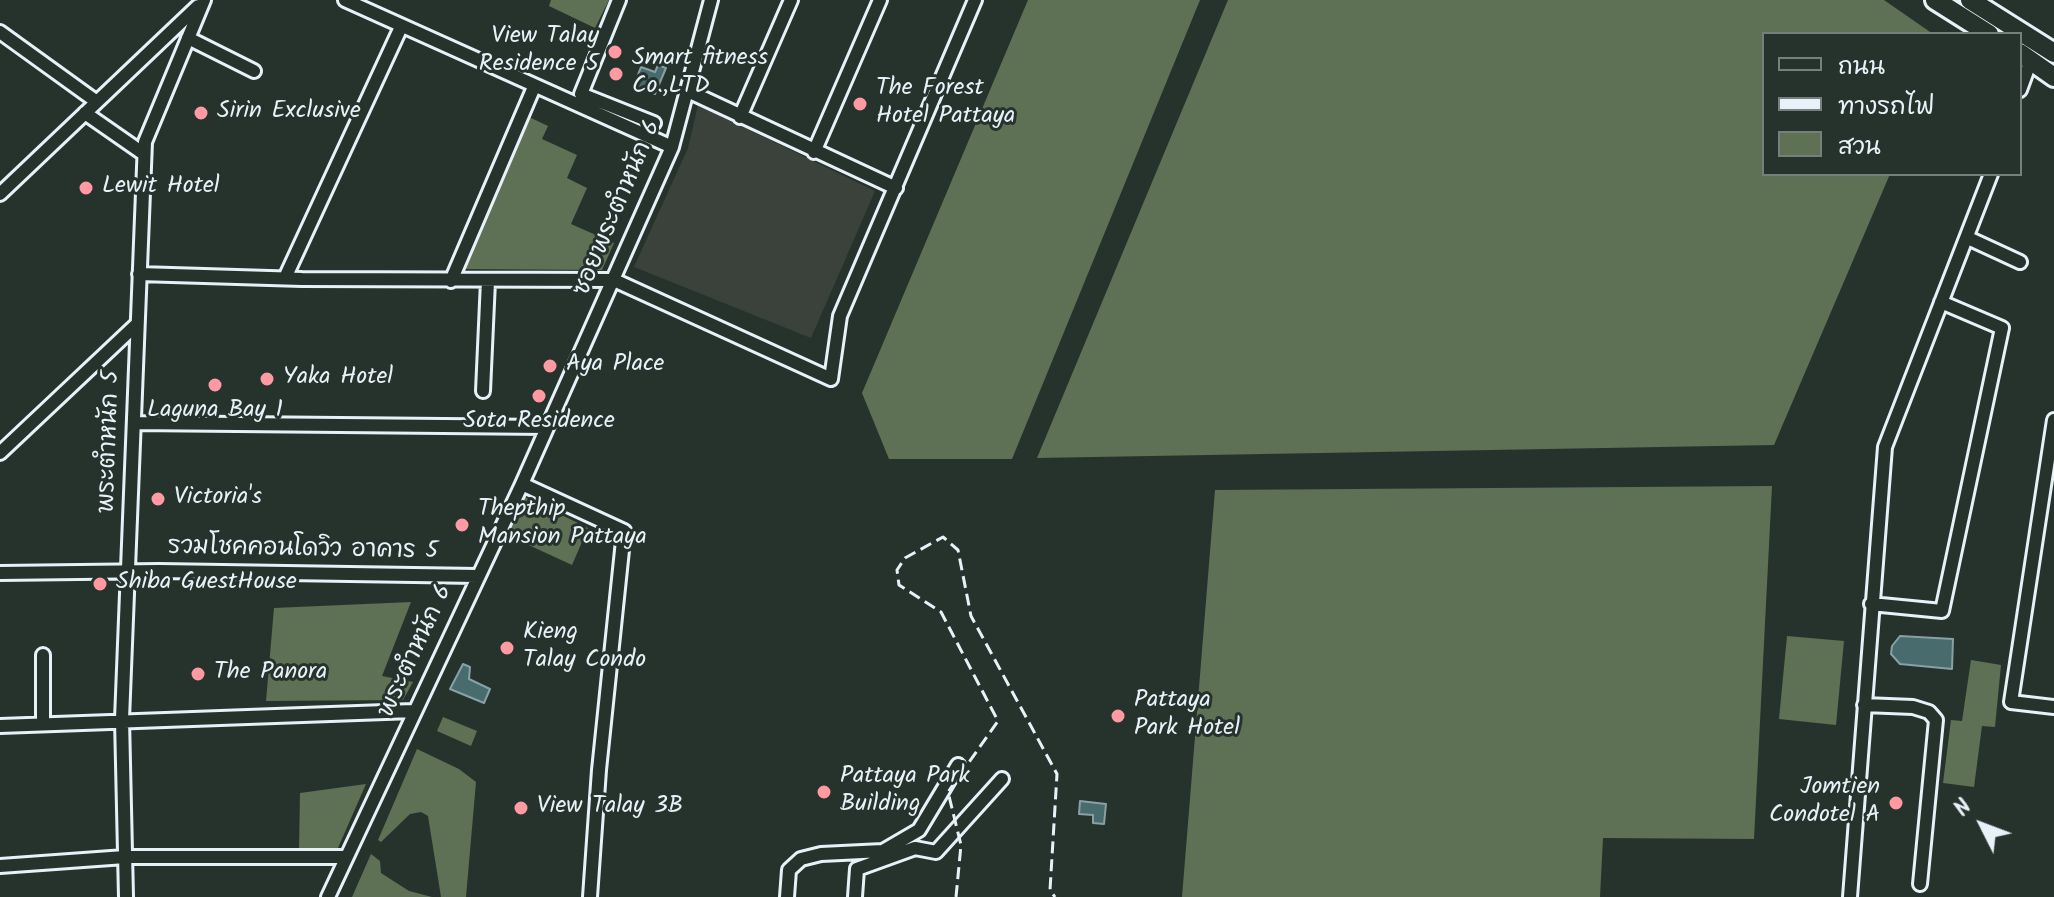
<!DOCTYPE html>
<html>
<head>
<meta charset="utf-8">
<style>
  body { margin:0 }
  #map { position:relative; width:2054px; height:897px; overflow:hidden; background:#26332d; font-family:Kalam,"Playpen Sans Thai",sans-serif }
  canvas { display:block }
  .legend { position:absolute; left:1762px; top:32px; width:260px; height:144px; box-sizing:border-box; background:#26332d; border:2px solid #747f7e; margin:0; padding:10px 14px; list-style:none; font-size:24px; color:#e8f1f8 }
  .legend li { display:flex; align-items:center; gap:16px; height:40px }
  .legend b { width:40px; border:2px solid #747f7e }
  .north { position:absolute; left:1942px; top:785px; width:80px; height:80px; -webkit-text-stroke:6px #26332d; paint-order:stroke; rotate:312deg; font-size:22px; font-weight:700; line-height:32px; text-align:center; color:#e8f1f8 }
  .north::after { content:''; display:block; margin:auto; width:28px; height:36px; background:#e8f1f8; clip-path:polygon(50% 0,100% 100%,50% 72%,0 100%) }
</style>
</head>
<body>
<div id="map">
<canvas width="2054" height="897"></canvas>
<ul class="legend">
<li><b style="height:10px;background:#26332d"></b>ถนน</li>
<li><b style="height:10px;background:#e8f1f8"></b>ทางรถไฟ</li>
<li><b style="height:22px;background:#5e7154"></b>สวน</li>
</ul>
<div class="north">N</div>
</div>
<script>
const c = document.querySelector('canvas').getContext('2d');
c.lineJoin = 'round';
function fill(path, color) {
  c.fillStyle = color;
  c.fill(path, 'evenodd');
}
function toPath(rows) {
  const path = new Path2D();
  for (const r of rows) {
    path.moveTo(r[0], r[1]);
    for (let i = 2; i < r.length; i += 2) path.lineTo(r[i], r[i + 1]);
  }
  return path;
}
function strokePath(path, color, width, dash) {
  c.strokeStyle = color;
  c.lineWidth = width;
  c.lineCap = dash ? 'butt' : 'round';
  c.setLineDash(dash || []);
  c.stroke(path);
}
function drawText(font, color, halo, rows, align = 'center') {
  c.font = font + ' Kalam,"Playpen Sans Thai",sans-serif';
  c.lineWidth = 6;
  c.setLineDash([]);
  c.textBaseline = 'middle';
  c.strokeStyle = halo;
  c.fillStyle = color;
  for (const [text, x, y, turn = 0] of rows) {
    c.save();
    c.translate(x, y);
    c.rotate((+turn || 0) * Math.PI / 180);
    c.textAlign = isNaN(turn) ? turn : align;
    if (halo) c.strokeText(text, 0, 0);
    c.fillText(text, 0, 0);
    c.restore();
  }
}
fill(toPath([
  [698,105,875,191,811,338,634,267,688,148]
]), '#3b413b');
fill(toPath([
  [551,0,609,0,595,28,549,6],
  [1028,0,1200,0,1012,459,889,459,862,393],
  [1228,0,1884,0,1933,34,1764,34,1764,174,1890,174,1774,445,1037,458],
  [529,117,548,126,542,139,577,155,567,178,587,188,571,224,614,243,602,270,461,269],
  [1772,486,1754,839,1603,838,1600,897,1182,897,1215,490],
  [525,497,588,528,572,565,507,535,509,524],
  [411,602,382,676,413,682,403,700,266,701,274,608],
  [1787,636,1844,641,1836,725,1779,719],
  [1971,660,2001,665,1995,727,1982,726,1974,787,1943,783,1951,720,1962,721],
  [443,717,477,731,471,746,437,731],
  [417,749,459,769,476,782,466,897,441,897,428,816,421,812,410,814,381,842,378,840],
  [366,784,338,848,299,850,300,793],
  [371,854,380,861,381,873,409,891,432,897,352,897]
]), '#5e7154');
const water = toPath([
  [658,65,666,68,655,94,634,85,641,67,655,72,658,65],
  [1900,636,1953,639,1952,669,1900,664,1891,654,1892,646,1900,636],
  [463,664,470,667,469,679,490,689,484,703,450,689,463,664],
  [1080,801,1106,804,1104,824,1093,823,1093,815,1079,814,1080,801]
]);
fill(water, '#486b6e');
strokePath(water, '#88a1a5', 2);
const street = toPath([
  [345,0,672,147],
  [619,0,581,94,654,123],
  [0,32,97,102],
  [188,38,254,71],
  [2020,90,2031,60],
  [690,92,896,188],
  [85,113,144,154],
  [740,117,791,0],
  [814,152,880,0],
  [0,194,198,6],
  [1968,238,2020,262],
  [139,274,302,279,614,280,831,379,840,316,975,0],
  [285,278,401,27],
  [451,281,534,87],
  [483,391,488,281],
  [2054,420,2011,702,2054,707],
  [134,423,546,427],
  [0,453,137,324],
  [522,484,624,531,599,770,590,897],
  [0,573,159,571,477,576],
  [1871,604,1942,611,2002,328,1941,302],
  [1864,705,1913,707,1929,712,1936,720,1920,884],
  [43,724,43,655],
  [0,726,413,711],
  [0,866,125,857,346,857],
  [126,897,122,719,145,142,204,0],
  [328,897,522,484,672,147,711,0],
  [787,897,789,870,801,859,821,854,883,851,919,830,958,765],
  [855,897,857,869,915,848,936,852,1002,779],
  [1850,897,1885,447,1991,174]
]);
const secondary = toPath([
  [1935,0,1989,34],
  [1970,0,2054,53],
  [2020,53,2054,77]
]);
strokePath(street, '#e8f1f8', 18);
strokePath(secondary, '#e8f1f8', 24);
strokePath(street, '#26332d', 12);
strokePath(secondary, '#26332d', 18);
strokePath(toPath([
  [956,897,961,845,948,792,998,721,941,612,899,585,897,570,905,558,943,537,958,550,971,616,1057,774,1050,890,1055,897]
]), '#e8f1f8', 3, [12, 6]);
for (const [x, y, r, color] of [
  [615,52,8,"#ff9aa2"],
  [616,74,8,"#ff9aa2"],
  [860,104,8,"#ff9aa2"],
  [201,113,8,"#ff9aa2"],
  [86,188,8,"#ff9aa2"],
  [550,366,8,"#ff9aa2"],
  [267,379,8,"#ff9aa2"],
  [215,385,8,"#ff9aa2"],
  [539,396,8,"#ff9aa2"],
  [158,499,8,"#ff9aa2"],
  [462,525,8,"#ff9aa2"],
  [100,584,8,"#ff9aa2"],
  [507,648,8,"#ff9aa2"],
  [198,674,8,"#ff9aa2"],
  [1118,716,8,"#ff9aa2"],
  [824,792,8,"#ff9aa2"],
  [1896,803,8,"#ff9aa2"],
  [521,808,8,"#ff9aa2"]
]) {
  const dot = new Path2D();
  dot.arc(x, y, r, 0, 2 * Math.PI);
  c.fillStyle = color;
  c.fill(dot);
  strokePath(dot, '#26332d', 3);
}
drawText('24px', '#e8f1f8', '#26332d', [
  ["View Talay",599,38,"right"],
  ["Residence 5",599,66,"right"],
  ["Smart fitness",632,60],
  ["Co.,LTD",632,88],
  ["The Forest",876,90],
  ["Hotel Pattaya",876,118],
  ["Sirin Exclusive",217,113],
  ["Lewit Hotel",102,188],
  ["Aya Place",566,366],
  ["Yaka Hotel",283,379],
  ["Laguna Bay 1",215,412,"center"],
  ["Sota Residence",539,423,"center"],
  ["Victoria's",174,499],
  ["Thepthip",478,511],
  ["Mansion Pattaya",478,539],
  ["Shiba GuestHouse",116,584],
  ["Kieng",523,634],
  ["Talay Condo",523,662],
  ["The Panora",214,674],
  ["Pattaya",1134,702],
  ["Park Hotel",1134,730],
  ["Pattaya Park",840,778],
  ["Building",840,806],
  ["Jomtien",1880,789,"right"],
  ["Condotel A",1880,817,"right"],
  ["View Talay 3B",537,808]
], 'left');
drawText('24px', '#e8f1f8', '#26332d', [
  ["ซอยพระตำหนัก 6",619,209,-67],
  ["พระตำหนัก 5",111,442,-88],
  ["รวมโชคคอนโดวิว อาคาร 5",303,551,1],
  ["พระตำหนัก 6",417,652,-65]
]);
</script>
</body>
</html>
